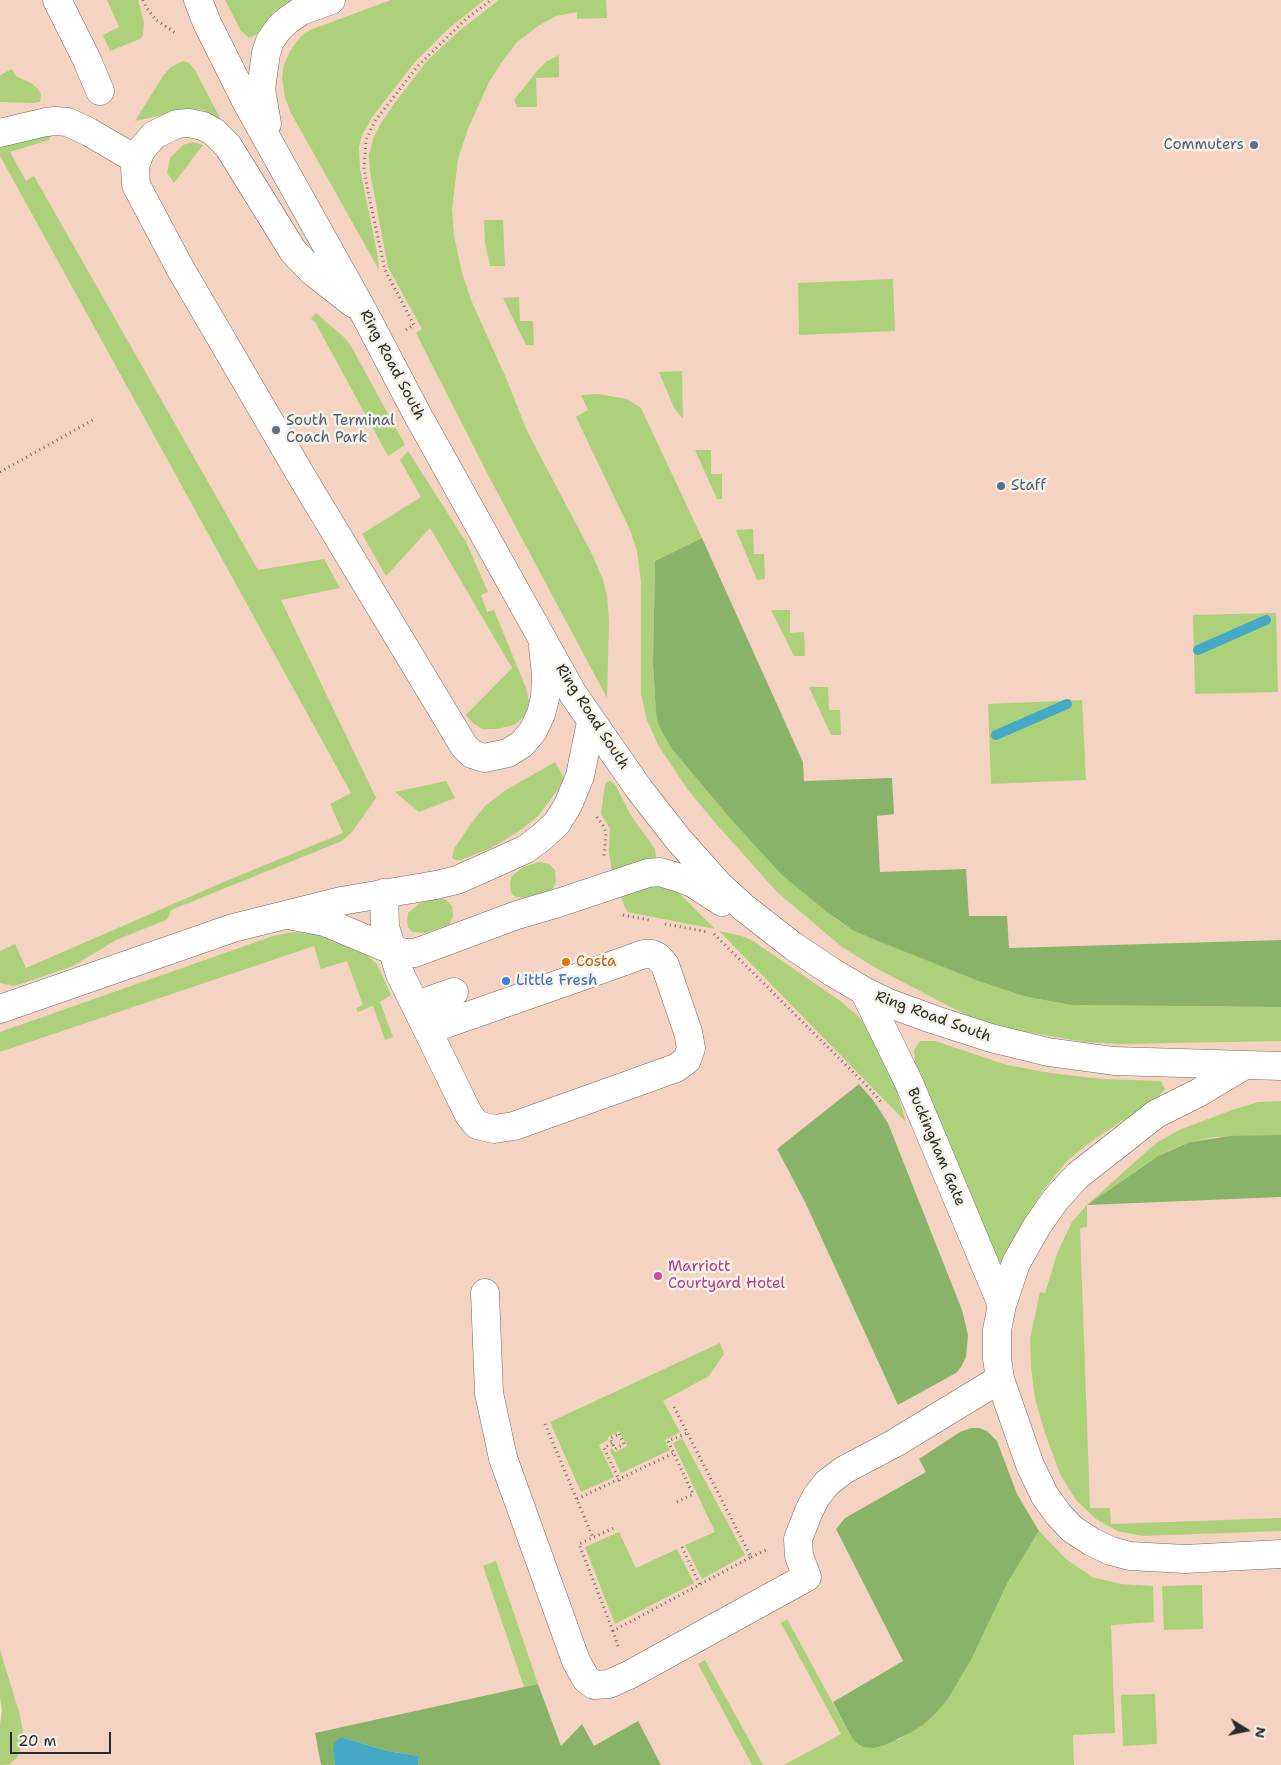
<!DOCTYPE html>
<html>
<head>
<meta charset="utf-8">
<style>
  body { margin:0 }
  #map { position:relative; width:1281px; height:1765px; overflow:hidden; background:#ede5c8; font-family:"Shantell Sans",sans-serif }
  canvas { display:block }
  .north { position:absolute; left:1221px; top:1705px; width:50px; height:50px; -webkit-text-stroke:4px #f7f3e8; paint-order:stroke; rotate:100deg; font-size:14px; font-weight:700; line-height:20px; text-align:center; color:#2b2b2b }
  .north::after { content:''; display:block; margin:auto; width:18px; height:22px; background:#2b2b2b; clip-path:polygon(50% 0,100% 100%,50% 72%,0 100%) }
  .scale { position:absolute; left:10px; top:1732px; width:101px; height:22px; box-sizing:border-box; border:2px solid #2b2b2b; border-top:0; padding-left:6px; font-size:15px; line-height:18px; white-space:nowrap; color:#2b2b2b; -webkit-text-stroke:4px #f7f3e8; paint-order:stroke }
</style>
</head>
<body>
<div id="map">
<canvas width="1281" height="1765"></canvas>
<div class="north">N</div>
<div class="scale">20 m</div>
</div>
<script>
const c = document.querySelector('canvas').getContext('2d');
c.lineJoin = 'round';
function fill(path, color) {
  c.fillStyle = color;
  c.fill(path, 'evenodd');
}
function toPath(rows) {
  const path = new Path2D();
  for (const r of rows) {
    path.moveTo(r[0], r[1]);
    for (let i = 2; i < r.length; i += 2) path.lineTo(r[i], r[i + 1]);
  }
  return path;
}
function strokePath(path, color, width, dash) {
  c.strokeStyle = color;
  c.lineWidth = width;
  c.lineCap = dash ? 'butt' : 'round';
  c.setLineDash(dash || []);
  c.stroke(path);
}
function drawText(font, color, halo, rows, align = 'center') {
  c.font = font + ' "Shantell Sans",sans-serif';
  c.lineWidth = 5;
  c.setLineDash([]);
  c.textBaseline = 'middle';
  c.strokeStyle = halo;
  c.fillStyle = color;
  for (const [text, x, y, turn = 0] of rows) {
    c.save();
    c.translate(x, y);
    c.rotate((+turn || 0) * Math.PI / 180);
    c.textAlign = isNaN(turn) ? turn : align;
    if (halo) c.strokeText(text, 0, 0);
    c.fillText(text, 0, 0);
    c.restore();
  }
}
fill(toPath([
  [0,0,1281,0,1281,940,1008,948,969,916,966,869,880,873,877,815,804,781,803,762,702,538,658,723,1071,1005,1281,1007,1281,1765,0,1765,0,1725,2,1710,0,1698],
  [859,1084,873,1100,888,1123,962,1310,956,1373,899,1405,867,1338,805,1202,777,1150],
  [1001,1452,1017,1494,1039,1531,972,1658,833,1702,903,1661,836,1529,845,1518,926,1472,920,1459]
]), '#f5d3c2');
fill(toPath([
  [107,0,138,0,144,22,143,35,140,39,110,51,103,35,119,27],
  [225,0,294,0,286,3,273,13,257,34,249,38,241,31],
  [391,0,484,0,447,30,414,63,373,116,362,135,359,147,360,169,377,252,379,270,291,113,285,98,282,78,284,65,290,51,301,36,310,30],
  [499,0,606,0,607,18,577,19,577,12,556,16,538,26,517,42,502,62,489,82,468,129,458,159,452,209,454,236,462,272,471,300,506,378,527,431,592,554,603,580,607,596,609,621,607,698,486,471,416,333,422,329,388,267,370,172,369,155,373,139,381,123,394,104,427,61,460,30],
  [559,55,559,77,536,78,537,107,517,107,514,100,537,71,547,61],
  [183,61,189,63,195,70,221,120,203,110,191,109,135,121,163,76,171,67],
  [12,69,16,76,31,83,38,89,41,94,40,102,33,103,0,102,0,75],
  [53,134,49,140,10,152,26,181,34,176,258,570,324,559,340,588,281,600,376,798,352,832,342,841,171,910,168,918,166,920,116,940,73,966,21,984,13,986,0,983,0,951,15,944,26,968,226,881,343,833,330,804,351,793,0,156,0,146],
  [192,142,203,145,174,183,167,173,170,158,183,145],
  [484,220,503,220,505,266,490,266,485,243],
  [893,279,895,331,799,335,798,283],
  [519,297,520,321,533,321,534,345,526,345,503,298],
  [316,313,345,338,351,346,405,445,388,456,315,322,311,319],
  [682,371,683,419,674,408,659,372],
  [598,394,627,399,641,408,702,538,655,561,653,664,656,713,662,732,672,749,728,816,783,875,837,920,852,930,981,982,1023,996,1071,1005,1281,1007,1281,1041,1121,1044,1084,1042,1010,1029,966,1015,874,967,842,947,777,892,718,826,688,790,658,745,647,720,641,694,641,582,637,551,630,530,576,417,588,410,581,395],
  [695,450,711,450,711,474,722,474,722,499,717,499],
  [408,451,466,542,488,592,481,595,487,612,494,610,526,688,529,701,528,707,523,717,514,725,497,729,482,729,473,723,466,715,512,668,430,528,386,576,362,534,421,497,400,460],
  [753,529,754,554,764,554,765,579,757,580,736,530],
  [771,610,790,610,790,633,804,632,805,656,794,656],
  [1276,613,1278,692,1195,694,1193,615],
  [809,687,828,687,829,710,840,710,841,735,831,735],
  [1082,700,1086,780,991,784,988,704],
  [555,762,565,780,538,816,518,832,491,848,461,860,455,860,452,858,454,849,470,825,485,806,506,790],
  [446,781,455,798,419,812,395,792],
  [608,781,611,781,616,786,630,814,655,849,656,857,655,860,612,872,609,852,610,829,601,814,605,784],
  [540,862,549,864,555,870,556,881,552,890,523,898,515,897,511,892,510,885,511,877,523,867],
  [649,884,663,885,679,893,715,929,627,912,619,892],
  [437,898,446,900,452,906,453,916,449,925,425,933,412,932,408,927,407,921,408,913,420,903],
  [719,931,742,936,753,941,839,1000,858,1016,875,1037,891,1071,906,1122],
  [294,932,325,935,360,949,377,964,391,995,380,1002,393,1037,385,1040,373,1006,358,1012,356,1008,363,1005,347,961,321,969,314,946,0,1052,0,1032,273,936],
  [920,1041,935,1041,1007,1065,1051,1073,1102,1079,1161,1081,1165,1089,1158,1097,1089,1143,1067,1161,1044,1189,1026,1217,1010,1255,1001,1262,992,1256,915,1063,914,1050],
  [1281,1101,1281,1135,1213,1137,1190,1142,1168,1151,1150,1161,1087,1205,1087,1227,1080,1228,1090,1508,1110,1508,1111,1524,1281,1518,1281,1531,1143,1536,1117,1531,1096,1519,1076,1500,1060,1474,1045,1433,1035,1399,1031,1367,1030,1339,1040,1292,1045,1293,1058,1251,1072,1222,1087,1205,1148,1150,1158,1142,1179,1130,1232,1110,1258,1102],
  [720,1343,724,1354,709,1376,663,1401,680,1432,665,1440,670,1450,621,1473,610,1450,612,1448,615,1452,627,1446,619,1431,608,1437,608,1440,599,1445,614,1477,581,1492,550,1422],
  [682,1438,745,1555,702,1579,685,1545,715,1532,673,1443],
  [1039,1531,1066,1559,1092,1577,1121,1584,1153,1586,1154,1622,1111,1625,1115,1733,1073,1735,1074,1765,784,1765,841,1734,781,1623,787,1619,852,1738,898,1740,923,1725,937,1712,948,1699,972,1658,1008,1582],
  [619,1532,636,1568,677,1549,694,1583,615,1624,585,1547],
  [496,1561,538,1684,524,1687,483,1566],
  [1202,1585,1203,1629,1164,1630,1162,1586],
  [0,1650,20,1715,23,1733,21,1747,17,1758,10,1764,3,1765,0,1765,0,1725,2,1710,0,1698],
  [705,1660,763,1765,752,1765,698,1664],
  [1155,1694,1157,1744,1123,1746,1121,1695]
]), '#add17a');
fill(toPath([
  [702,538,803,762,804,781,892,778,894,814,877,816,880,872,966,869,969,916,1007,916,1009,948,1281,940,1281,1007,1071,1005,1023,996,981,982,873,939,852,930,827,912,782,875,728,816,672,749,662,732,658,723,656,713,653,664,655,561],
  [859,1084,873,1100,888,1123,962,1310,968,1335,966,1357,961,1367,956,1373,898,1405,805,1202,777,1149],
  [1281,1135,1281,1197,1087,1205,1158,1156,1190,1142,1230,1136],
  [971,1428,979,1428,987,1431,997,1441,1017,1494,1039,1531,1008,1582,972,1658,948,1699,937,1712,923,1725,910,1733,885,1745,874,1748,864,1747,858,1744,852,1738,833,1702,903,1661,836,1529,845,1518,926,1472,919,1459,960,1432],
  [538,1684,561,1746,582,1724,594,1746,638,1721,661,1765,418,1765,419,1756,387,1751,344,1738,333,1751,335,1765,321,1765,315,1733]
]), '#8ab36a');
fill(toPath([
  [344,1738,387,1751,419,1756,418,1765,335,1765,333,1751,334,1744,338,1739]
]), '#44a9c4');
strokePath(toPath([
  [1198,650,1266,620],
  [996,735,1067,704]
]), '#44a9c4', 10);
const minor = toPath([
  [57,0,87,60,100,91],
  [198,0,207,23,247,103,363,311,416,412,573,694,639,789,678,839,718,884,743,907,793,946,832,972,864,991,891,1004,935,1020,991,1038,1048,1052,1114,1061,1281,1066],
  [267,124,261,89,266,53,270,41,279,28,288,20,301,11,331,0],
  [0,133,46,122,55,121,68,122,89,132,137,160],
  [354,304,313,272,293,251,228,146,214,132,203,126,189,123,177,124,154,135,141,150,135,166,136,185,180,268,302,477,464,746,472,754,484,758,508,753,522,744,533,731,541,714,545,698,546,674,543,647],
  [384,893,385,927,400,974,469,1115,477,1125,494,1129,514,1126,676,1068,687,1060,691,1048,688,1032,665,965,658,957,652,954,644,954,605,968,428,1030],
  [293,916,325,922,392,950,406,953,415,953,517,915,558,903,648,873,660,872,680,878,694,884,722,902],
  [864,991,909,1083,1002,1305],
  [416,1005,454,992],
  [0,1009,233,928,341,901,436,885,457,880,502,860,526,849,542,837,557,823,568,805,580,776,591,722],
  [1245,1065,1198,1093,1156,1114,1077,1176,1056,1199,1037,1226,1016,1263,1002,1305,997,1330,997,1358,1000,1379,1030,1465,1045,1496,1058,1514,1072,1529,1092,1542,1111,1551,1130,1556,1185,1559,1281,1554],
  [485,1293,489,1393,503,1458,576,1661,586,1679,594,1685,609,1684,629,1675,807,1577,799,1556,798,1539,809,1511,816,1497,827,1483,844,1470,895,1443,1000,1379]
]);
strokePath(minor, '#6f6c62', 29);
strokePath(toPath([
  [143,0,146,7,156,20,177,34],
  [406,330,414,325,385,270,368,192,364,168,366,140,375,121,417,67,467,18,491,0],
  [0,472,93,420],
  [597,817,604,827,606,833,604,856],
  [623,915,649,920],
  [665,924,708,932],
  [714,934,867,1086,882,1103],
  [545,1424,593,1538],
  [619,1434,624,1444,615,1449,610,1438,619,1434],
  [612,1443,604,1448,621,1484],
  [577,1499,674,1453],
  [677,1502,693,1494,668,1441,687,1433],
  [682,1547,700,1585],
  [751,1557,766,1550],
  [613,1631,579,1544,616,1527],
  [618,1646,613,1631,751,1557,673,1405]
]), '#6f6c62', 3, [1, 4]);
strokePath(minor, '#fff', 28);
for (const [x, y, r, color] of [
  [1254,145,5,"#5c6f8a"],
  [276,430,5,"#5c6f8a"],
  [1001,486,5,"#5c6f8a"],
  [566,962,5,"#e8710a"],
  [506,981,5,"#3f7fe0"],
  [658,1276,5,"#d1479c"]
]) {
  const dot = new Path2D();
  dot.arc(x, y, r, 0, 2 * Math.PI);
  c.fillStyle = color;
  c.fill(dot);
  strokePath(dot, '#f7f3e8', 2);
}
drawText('15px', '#4e5e75', '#f7f3e8', [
  ["Commuters",1244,145,"right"],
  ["South Terminal",286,421],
  ["Coach Park",286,438],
  ["Staff",1011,486]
], 'left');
drawText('15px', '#2b2b2b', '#f7f3e8', [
  ["Ring Road South",392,365,62],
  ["Ring Road South",592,717,57],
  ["Ring Road South",933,1017,20],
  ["Buckingham Gate",936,1147,67]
]);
drawText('15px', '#c56008', '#f7f3e8', [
  ["Costa",576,962]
], 'left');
drawText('15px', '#366cbe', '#f7f3e8', [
  ["Little Fresh",516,981]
], 'left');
drawText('15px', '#b23c85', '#f7f3e8', [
  ["Marriott",668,1267],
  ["Courtyard Hotel",668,1284]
], 'left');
</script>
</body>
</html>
